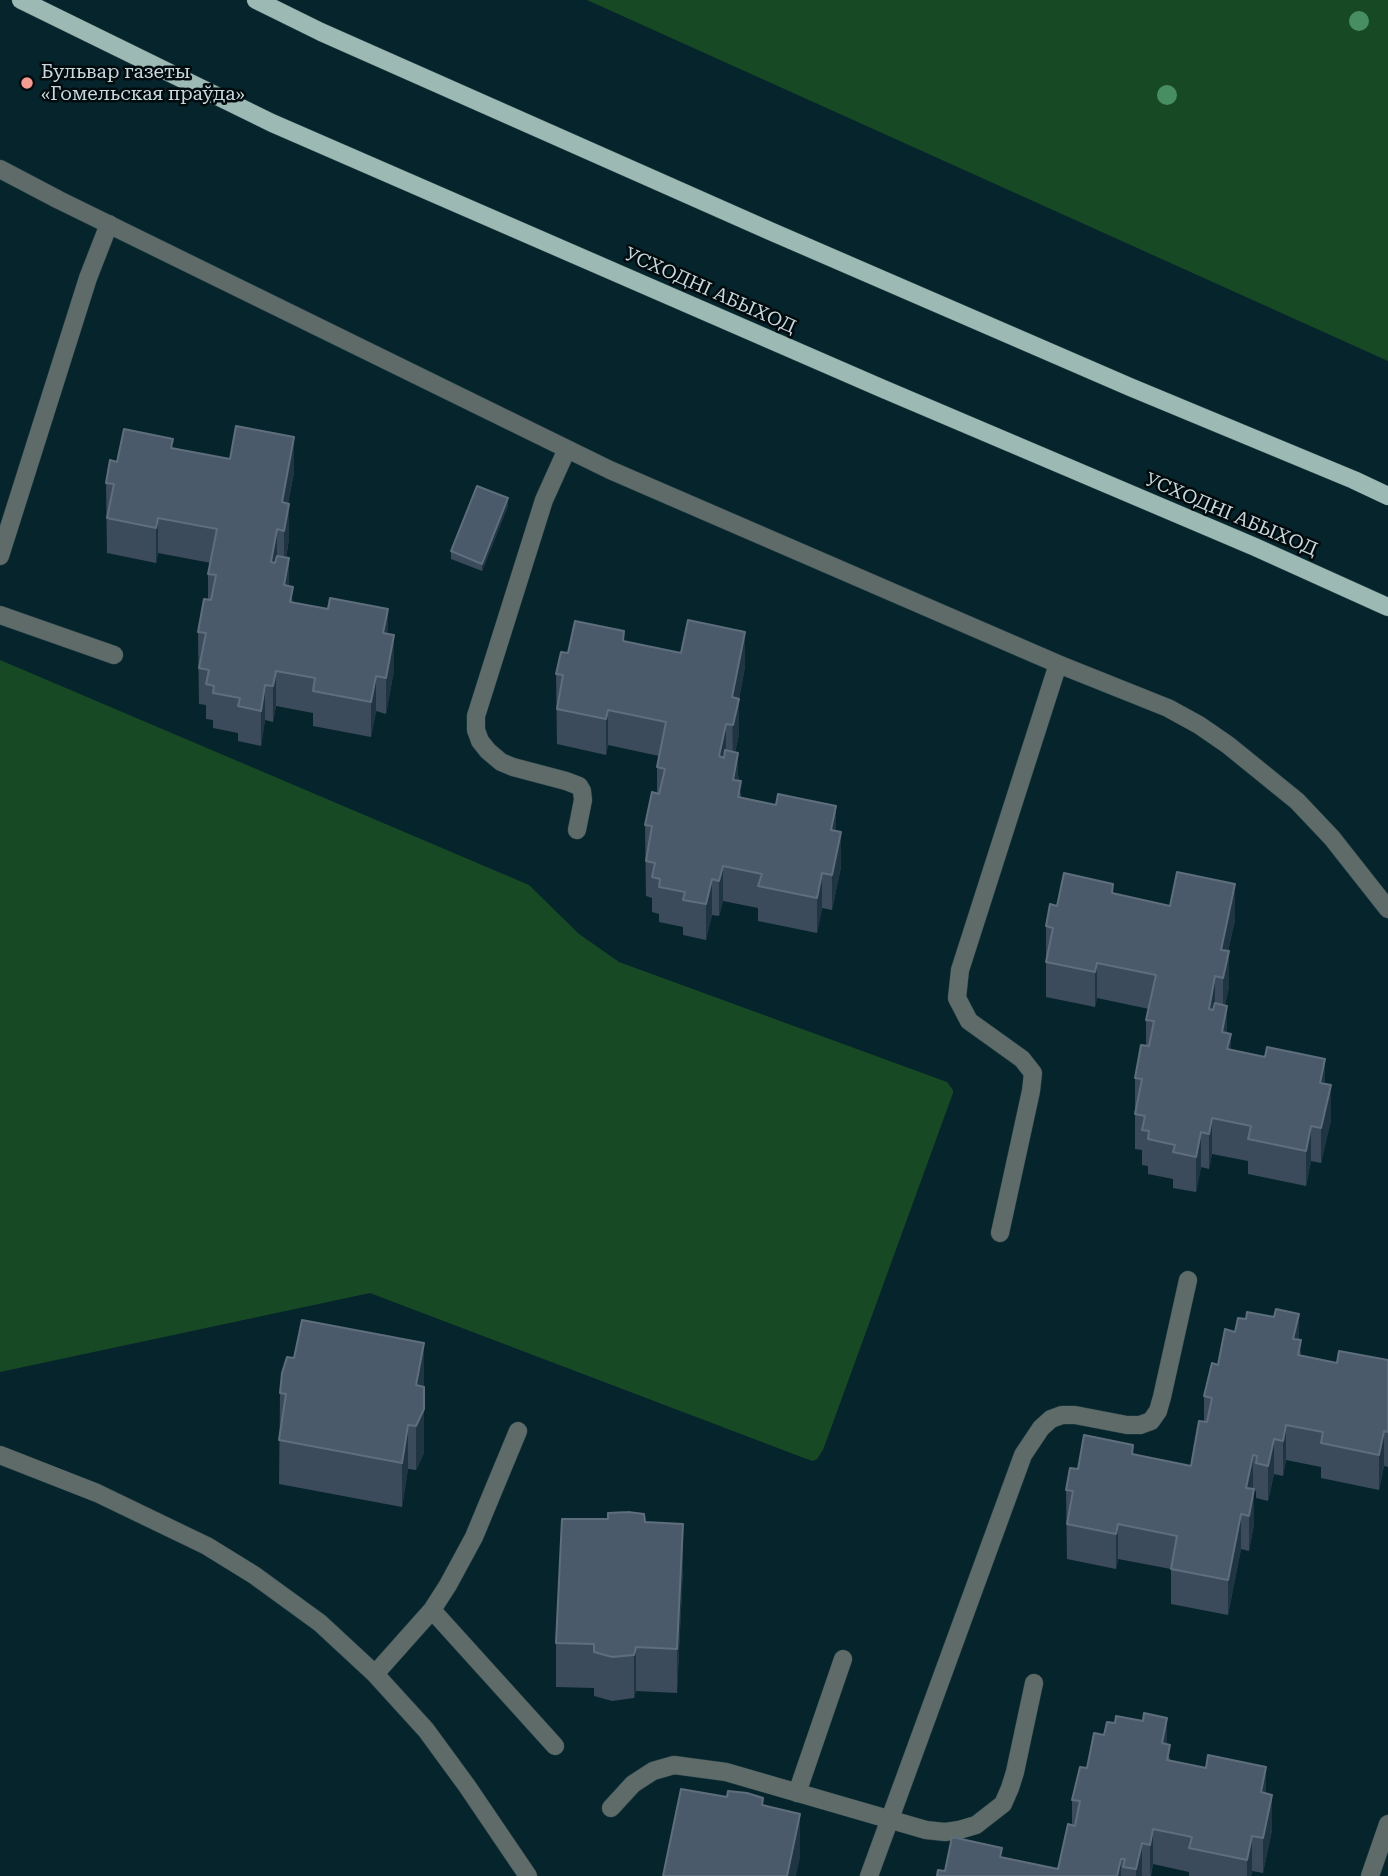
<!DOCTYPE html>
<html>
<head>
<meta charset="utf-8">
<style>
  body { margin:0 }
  canvas { display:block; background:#06242b }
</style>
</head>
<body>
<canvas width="1388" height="1876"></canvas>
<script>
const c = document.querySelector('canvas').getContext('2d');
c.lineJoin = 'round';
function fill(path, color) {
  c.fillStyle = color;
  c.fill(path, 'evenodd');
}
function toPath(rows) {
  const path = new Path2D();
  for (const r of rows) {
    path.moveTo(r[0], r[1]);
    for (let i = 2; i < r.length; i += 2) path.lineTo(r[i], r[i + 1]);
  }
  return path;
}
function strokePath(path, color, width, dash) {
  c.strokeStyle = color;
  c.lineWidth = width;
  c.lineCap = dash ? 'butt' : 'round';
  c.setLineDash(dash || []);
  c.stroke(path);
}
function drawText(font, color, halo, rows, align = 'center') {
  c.font = font + ' "Roboto Serif",serif';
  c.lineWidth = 5;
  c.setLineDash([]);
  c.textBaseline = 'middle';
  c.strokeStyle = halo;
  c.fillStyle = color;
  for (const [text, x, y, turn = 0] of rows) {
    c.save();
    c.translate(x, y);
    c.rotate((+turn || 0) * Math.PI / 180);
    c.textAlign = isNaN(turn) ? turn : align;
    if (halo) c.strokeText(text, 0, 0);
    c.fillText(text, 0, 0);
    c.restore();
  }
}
fill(toPath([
  [587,0,1388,0,1388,361],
  [0,660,529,885,579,934,619,962,947,1082,953,1090,953,1093,823,1450,817,1459,813,1461,804,1458,370,1293,0,1372]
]), '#164924');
const minor = toPath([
  [0,169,59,200,610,470,1058,664,1168,708,1199,725,1228,745,1297,801,1332,838,1388,909],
  [567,449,544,500,476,716,476,730,480,741,488,751,501,762,513,767,566,781,579,786,582,791,583,800,577,830],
  [0,556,88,278,109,224],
  [0,615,114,655],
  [1000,1233,1031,1091,1033,1073,1022,1059,969,1021,957,998,960,970,1058,664],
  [0,1455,97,1493,207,1546,254,1575,320,1623,375,1674,426,1730,467,1786,528,1876],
  [432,1610,555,1746],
  [375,1674,432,1610,448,1585,474,1537,518,1431],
  [797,1793,843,1659],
  [611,1808,633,1784,653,1771,674,1765,726,1772,926,1830,945,1832,959,1830,976,1825,1003,1804,1010,1788,1015,1772,1034,1683],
  [869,1876,1023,1455,1041,1428,1051,1419,1062,1415,1075,1415,1127,1425,1140,1425,1151,1421,1158,1411,1162,1397,1188,1280],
  [1370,1876,1388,1824]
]);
const major = toPath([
  [21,0,272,123,881,388,1255,547,1388,607],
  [256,0,321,32,770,231,1130,387,1354,480,1388,496]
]);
strokePath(minor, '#254147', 19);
strokePath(major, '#254147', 19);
strokePath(minor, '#5e6b69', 18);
strokePath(major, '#9cb9b3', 18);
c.fillStyle = '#478e65';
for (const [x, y] of [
  [1359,21],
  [1167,95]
]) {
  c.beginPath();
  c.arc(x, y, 10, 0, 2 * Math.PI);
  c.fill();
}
fill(toPath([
  [173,448,294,472,288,504,289,539,286,558,289,586,293,603,388,634,394,670,386,714,376,711,371,737,313,726,313,713,276,706,273,722,265,720,261,746,238,741,238,733,213,728,213,720,206,719,206,705,199,704,198,632,208,600,208,574,211,563,158,553,156,563,107,553,106,483,117,462],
  [508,506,482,571,451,559,451,551],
  [624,641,745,667,739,699,739,734,735,753,741,797,836,831,841,867,832,910,822,908,817,933,758,921,758,908,723,901,719,916,712,915,706,940,683,935,683,927,659,922,659,914,652,912,652,898,646,896,645,825,657,793,657,767,659,756,608,745,606,755,557,744,556,674],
  [1113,894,1235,920,1228,951,1229,987,1225,1005,1227,1033,1231,1050,1325,1084,1331,1120,1321,1163,1311,1161,1306,1186,1248,1174,1248,1161,1212,1154,1209,1169,1201,1167,1196,1192,1173,1188,1173,1179,1148,1174,1148,1166,1142,1165,1142,1150,1135,1149,1135,1078,1146,1046,1146,1020,1149,1009,1097,998,1095,1007,1046,997,1046,926],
  [1235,1332,1299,1340,1301,1356,1337,1363,1388,1360,1388,1467,1384,1466,1379,1490,1321,1478,1321,1467,1286,1460,1283,1476,1274,1474,1268,1501,1256,1498,1256,1491,1254,1490,1254,1524,1249,1551,1241,1549,1228,1615,1171,1604,1171,1569,1118,1559,1116,1569,1067,1559,1066,1490,1078,1469,1133,1455,1191,1466,1204,1422,1204,1396,1218,1365],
  [424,1343,424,1453,416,1470,408,1469,402,1507,279,1484,280,1393,294,1358],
  [645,1522,683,1568,677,1693,636,1691,634,1698,612,1701,594,1696,594,1688,556,1687,556,1643],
  [1167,1744,1170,1761,1266,1794,1272,1830,1263,1873,1252,1871,1251,1876,1189,1876,1189,1872,1153,1864,1151,1876,937,1876,945,1871,1002,1858,1058,1869,1072,1825,1072,1800,1087,1768]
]), '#3b4b5c');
fill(toPath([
  [294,437,294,472,283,531,282,502],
  [508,498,508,506,482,571,482,564],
  [289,504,289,539,284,566,284,531],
  [158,518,158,553,156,563,156,528],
  [277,529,277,565,271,562],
  [289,558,289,593,284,585],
  [388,609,388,644,383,633],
  [745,632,745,667,737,708,739,699,739,734,733,761,732,697],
  [394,635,394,670,386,714,386,678],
  [276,671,276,706,273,722,273,686],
  [376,676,376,711,371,737,371,702],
  [265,685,265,720,261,746,261,711],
  [608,710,608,745,606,755,606,719],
  [726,724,726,759,719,756],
  [738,753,738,788,733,780],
  [836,806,836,841,831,830],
  [841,832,841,867,832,910,832,875],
  [723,866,723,901,719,916,719,881],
  [822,873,822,908,817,933,817,898],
  [712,879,712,915,706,940,706,904],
  [1235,884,1235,920,1222,978,1221,950],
  [1229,951,1229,987,1223,1013,1223,978],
  [1097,963,1097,998,1095,1007,1095,972],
  [1215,976,1215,1012,1209,1009],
  [1227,1006,1227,1041,1222,1032],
  [1231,1034,1231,1069,1227,1049],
  [1325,1059,1325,1094,1320,1083],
  [1331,1085,1331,1120,1321,1163,1321,1128],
  [1212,1118,1212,1154,1209,1169,1209,1134],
  [1311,1126,1311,1161,1306,1186,1306,1151],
  [1201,1132,1201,1167,1196,1192,1196,1157],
  [1299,1314,1299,1349,1293,1339],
  [424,1343,424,1453,416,1470,416,1385],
  [408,1425,408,1469,402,1507,402,1463],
  [1286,1425,1286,1460,1283,1476,1283,1441],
  [1384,1431,1384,1466,1379,1490,1379,1455],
  [1274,1439,1274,1474,1268,1501,1268,1466],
  [1253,1455,1253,1490,1246,1488],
  [1254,1489,1254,1524,1249,1551,1249,1516],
  [1241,1514,1241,1549,1228,1615,1228,1580],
  [683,1524,683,1568,677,1693,677,1649],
  [1118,1524,1118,1559,1116,1569,1116,1534],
  [636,1647,636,1691,634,1698,634,1655],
  [1167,1718,1167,1753,1162,1743],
  [1266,1767,1266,1803,1261,1792],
  [1272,1795,1272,1830,1263,1873,1263,1838],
  [800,1814,800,1858,796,1876,787,1876],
  [1153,1829,1153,1864,1150,1876,1150,1845],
  [1252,1836,1252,1871,1251,1876,1247,1876,1247,1860],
  [1142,1843,1142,1876,1136,1876,1136,1869],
  [1121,1859,1121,1876,1117,1876]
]), '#1f3542');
const building = toPath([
  [236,426,294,437,282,502,289,504,284,531,277,529,271,562,275,563,277,556,289,558,284,585,293,587,290,602,328,609,330,598,388,609,383,633,394,635,386,678,376,676,371,702,313,691,315,678,276,671,273,686,265,685,261,711,238,706,240,698,213,693,214,686,206,684,209,670,199,668,206,633,198,632,204,599,211,600,216,575,208,574,217,529,158,518,156,528,107,518,114,484,106,483,110,460,117,462,124,429,173,439,171,448,230,459,236,426],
  [477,486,508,498,482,564,451,551,477,486],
  [688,620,745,632,732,697,739,699,733,725,726,724,719,756,724,758,725,750,738,753,733,780,741,781,738,797,776,805,778,794,836,806,831,830,841,832,832,875,822,873,817,898,758,886,762,874,723,866,719,881,712,879,706,904,683,900,685,892,659,887,660,879,652,877,655,863,646,861,652,826,645,825,652,792,659,794,665,769,657,767,666,722,608,710,606,719,557,709,563,675,556,674,561,652,568,653,575,621,624,631,623,641,681,653,688,620],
  [1177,872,1235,884,1221,950,1229,951,1223,978,1215,976,1209,1009,1213,1010,1215,1003,1227,1006,1222,1032,1231,1034,1227,1049,1265,1057,1267,1047,1325,1059,1320,1083,1331,1085,1321,1128,1311,1126,1306,1151,1248,1139,1251,1126,1212,1118,1209,1134,1201,1132,1196,1157,1173,1152,1175,1145,1148,1139,1149,1131,1142,1130,1145,1116,1135,1114,1142,1079,1135,1078,1141,1045,1149,1046,1154,1021,1146,1020,1156,975,1097,963,1095,972,1046,962,1053,928,1046,926,1050,904,1057,906,1064,873,1113,884,1112,893,1170,906,1177,872],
  [1276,1309,1299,1314,1293,1339,1301,1340,1298,1355,1337,1363,1339,1351,1388,1360,1388,1432,1384,1431,1379,1455,1321,1443,1323,1432,1286,1425,1283,1441,1274,1439,1268,1466,1256,1463,1257,1456,1253,1455,1246,1488,1254,1489,1249,1516,1241,1514,1228,1580,1171,1569,1177,1536,1118,1524,1116,1534,1067,1524,1073,1491,1066,1490,1070,1468,1078,1469,1084,1435,1133,1445,1132,1454,1191,1466,1199,1421,1207,1422,1212,1398,1204,1396,1212,1363,1218,1365,1225,1329,1235,1332,1238,1318,1246,1319,1247,1312,1274,1317,1276,1309],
  [302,1320,424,1343,416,1385,424,1387,424,1409,416,1426,408,1425,402,1463,279,1440,286,1394,280,1393,282,1373,287,1357,294,1358,302,1320],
  [628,1512,644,1514,645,1522,683,1524,677,1649,636,1647,634,1655,612,1657,594,1652,594,1644,556,1643,562,1519,608,1519,608,1513,628,1512],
  [1144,1713,1167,1718,1162,1743,1170,1745,1167,1760,1206,1768,1208,1755,1266,1767,1261,1792,1272,1795,1263,1838,1252,1836,1247,1860,1189,1848,1192,1837,1153,1829,1150,1845,1142,1843,1136,1869,1123,1867,1125,1859,1121,1859,1117,1876,937,1876,938,1870,945,1871,952,1837,1002,1848,1000,1857,1058,1869,1068,1824,1075,1826,1080,1801,1072,1800,1080,1767,1087,1768,1094,1733,1104,1735,1107,1722,1115,1723,1116,1716,1143,1721,1144,1713],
  [681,1789,727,1797,728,1791,747,1793,763,1798,762,1805,800,1814,787,1876,663,1876,681,1789]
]);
fill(building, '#4a5a6a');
strokePath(building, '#5e6e7c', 2);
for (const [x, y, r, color] of [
  [27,83,7,"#f59c92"]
]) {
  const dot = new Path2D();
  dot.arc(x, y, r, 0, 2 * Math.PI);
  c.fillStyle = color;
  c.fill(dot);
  strokePath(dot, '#020b0e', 2.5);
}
drawText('19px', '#c8d8dd', '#020b0e', [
  ["Бульвар газеты",41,72],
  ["«Гомельская праўда»",41,94]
], 'left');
drawText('19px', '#c8d8dd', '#020b0e', [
  ["УСХОДНІ АБЫХОД",710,291,24],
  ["УСХОДНІ АБЫХОД",1231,515,23]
]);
</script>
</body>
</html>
